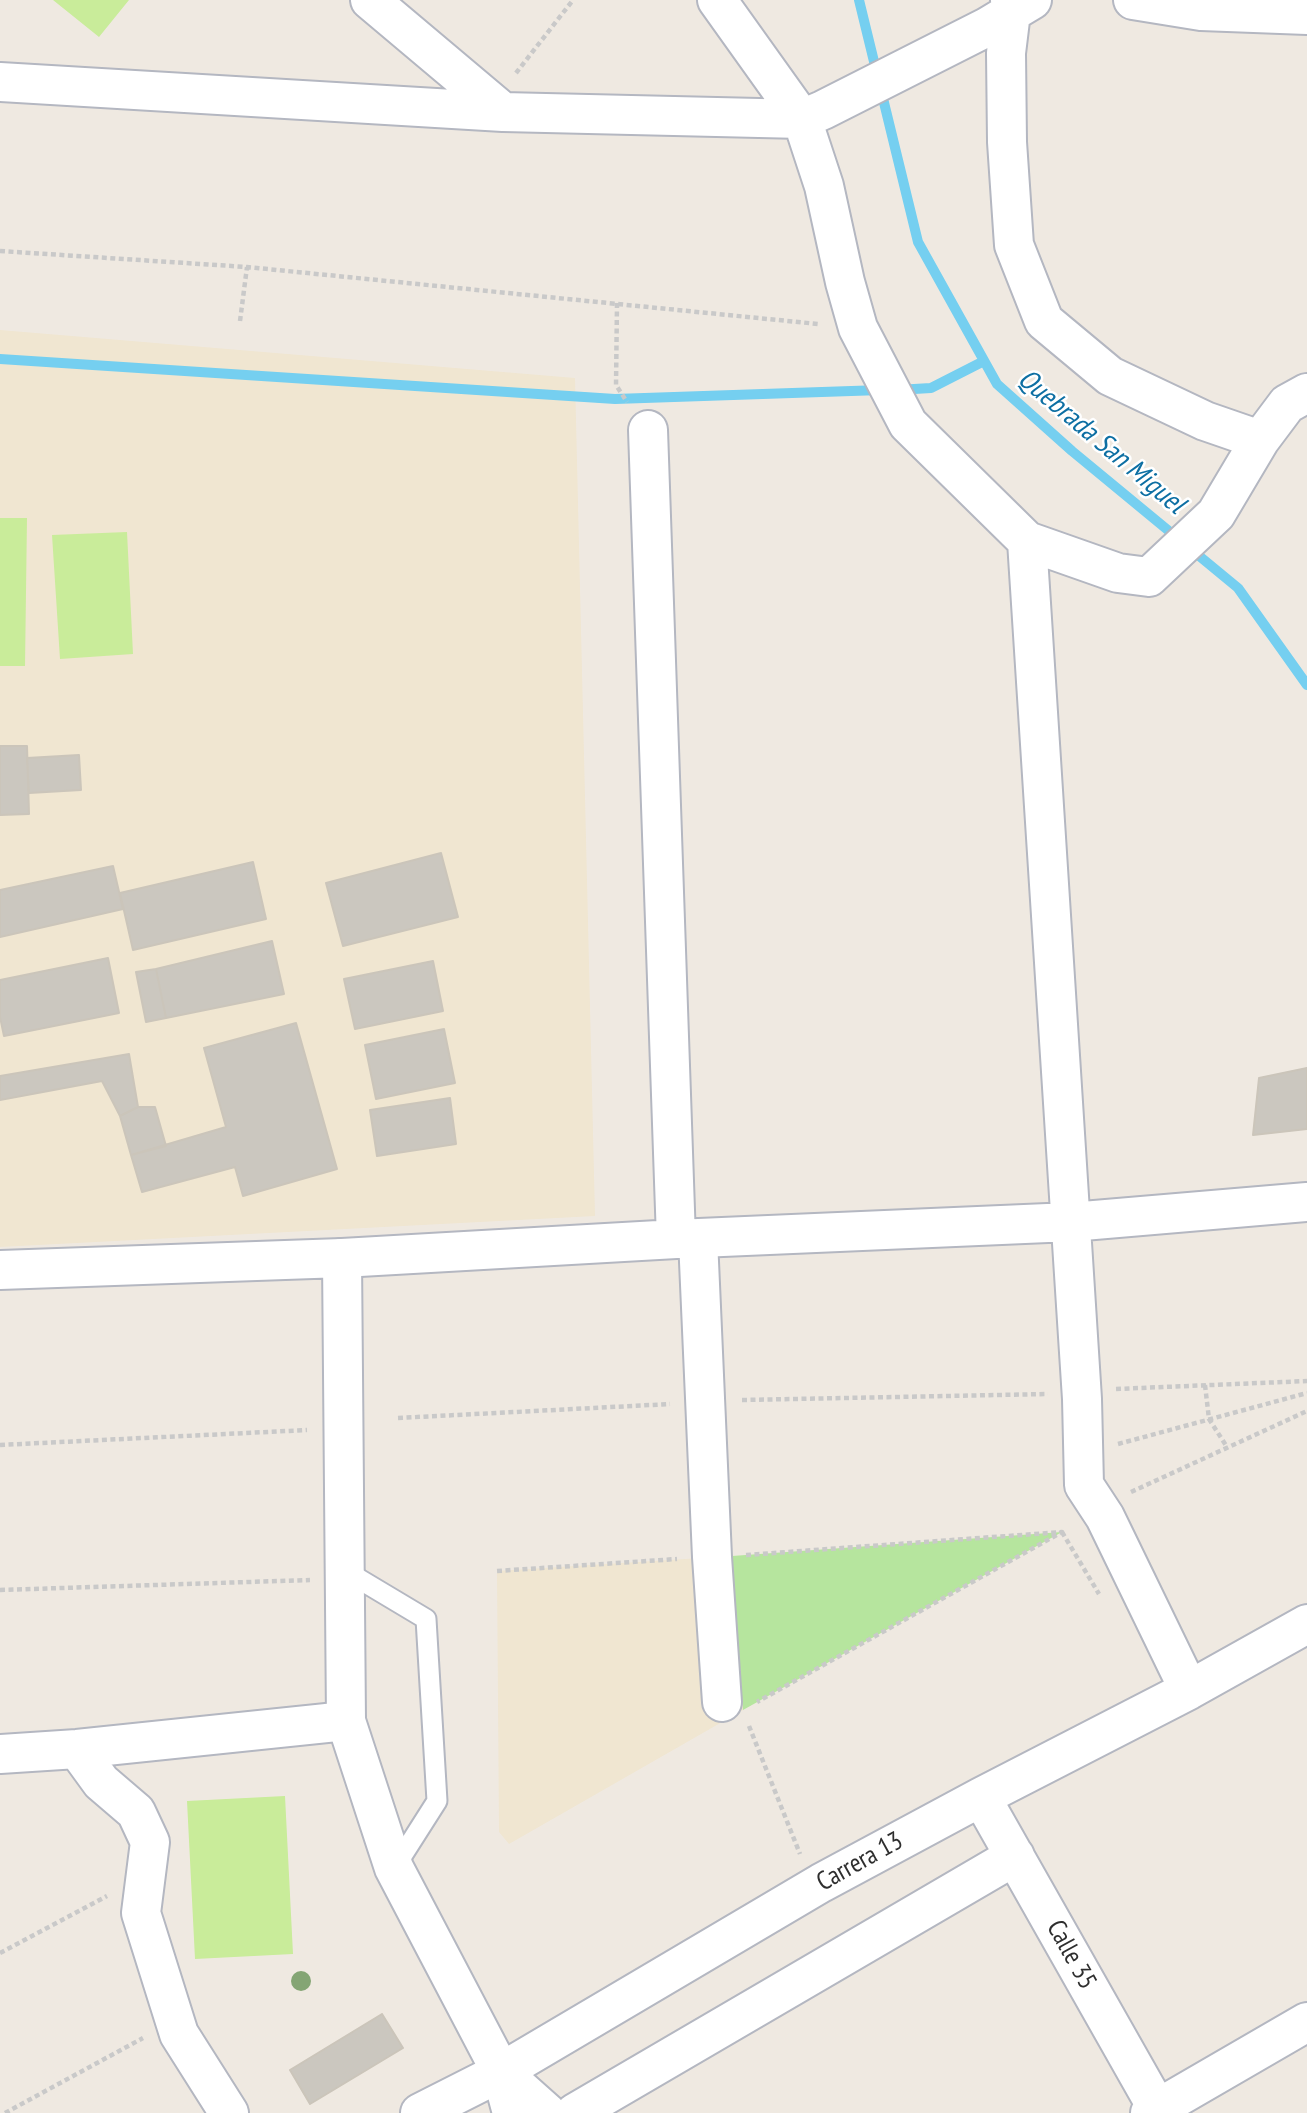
<!DOCTYPE html>
<html>
<head>
<meta charset="utf-8">
<style>
  body { margin:0 }
  canvas { display:block; background:#efe9e1 }
</style>
</head>
<body>
<canvas width="1307" height="2113"></canvas>
<script>
const c = document.querySelector('canvas').getContext('2d');
c.lineJoin = 'round';
function fill(path, color) {
  c.fillStyle = color;
  c.fill(path, 'evenodd');
}
function toPath(rows) {
  const path = new Path2D();
  for (const r of rows) {
    path.moveTo(r[0], r[1]);
    for (let i = 2; i < r.length; i += 2) path.lineTo(r[i], r[i + 1]);
  }
  return path;
}
function strokePath(path, color, width, dash) {
  c.strokeStyle = color;
  c.lineWidth = width;
  c.lineCap = dash ? 'butt' : 'round';
  c.setLineDash(dash || []);
  c.stroke(path);
}
function drawText(font, color, halo, rows, align = 'center') {
  c.font = font + ' "PT Sans Narrow",sans-serif';
  c.lineWidth = 5;
  c.setLineDash([]);
  c.textBaseline = 'middle';
  c.strokeStyle = halo;
  c.fillStyle = color;
  for (const [text, x, y, turn = 0] of rows) {
    c.save();
    c.translate(x, y);
    c.rotate((+turn || 0) * Math.PI / 180);
    c.textAlign = isNaN(turn) ? turn : align;
    if (halo) c.strokeText(text, 0, 0);
    c.fillText(text, 0, 0);
    c.restore();
  }
}
fill(toPath([
  [0,330,575,378,595,1216,0,1247],
  [732,1556,743,1710,509,1844,499,1832,497,1571]
]), '#f0e6d1');
fill(toPath([
  [1062,1532,743,1710,732,1556]
]), '#b6e59e');
fill(toPath([
  [53,0,129,0,99,37],
  [0,518,27,518,25,666,0,666],
  [127,532,133,654,60,659,52,535],
  [285,1796,293,1954,195,1959,187,1801]
]), '#c9ec9a');
strokePath(toPath([
  [859,0,918,242,997,384,1072,451,1238,588,1307,685],
  [0,359,615,399,881,390],
  [897,390,931,388,984,361]
]), '#75cff0', 10);
const building = toPath([
  [0,746,27,746,29,814,0,815,0,746],
  [79,755,81,790,29,793,27,758,79,755],
  [441,853,458,917,343,946,326,883,441,853],
  [253,862,266,919,133,950,120,893,253,862],
  [113,866,123,909,0,937,0,890,113,866],
  [272,941,284,994,166,1018,156,969,272,941],
  [108,958,119,1013,4,1036,0,1017,0,980,108,958],
  [433,961,443,1011,355,1029,344,979,433,961],
  [156,969,166,1018,146,1022,136,972,156,969],
  [296,1023,337,1169,243,1196,235,1167,142,1192,131,1155,226,1127,204,1048,296,1023],
  [444,1029,455,1083,376,1099,365,1045,444,1029],
  [129,1054,138,1107,120,1116,102,1081,0,1100,0,1076,129,1054],
  [1307,1068,1307,1129,1253,1135,1259,1078,1307,1068],
  [450,1098,456,1144,377,1156,370,1110,450,1098],
  [138,1107,155,1107,166,1146,131,1155,120,1116,138,1107],
  [382,2014,403,2048,310,2104,290,2070,382,2014]
]);
fill(building, '#cbc7bf');
strokePath(building, '#cbc5ba', 2);
const lane = toPath([
  [344,1570,426,1619,437,1801,395,1867]
]);
const street = toPath([
  [370,0,503,112],
  [717,0,802,119,824,186,845,282,858,328,908,424,1027,541,1118,573,1149,577,1216,514,1260,440,1287,404,1307,393],
  [1010,0,1011,12,1006,53,1007,142,1014,245,1044,321,1110,376,1205,421,1260,440],
  [1133,0,1201,11,1307,15],
  [0,82,503,112,802,119,823,110,987,27,1032,0],
  [648,430,676,1239],
  [1027,541,1082,1399,1084,1485,1105,1517,1189,1690],
  [698,1239,712,1557,722,1702],
  [342,1258,676,1239,1071,1222,1307,1202],
  [77,1749,101,1782,136,1812,150,1842,141,1913,179,2034,229,2113],
  [0,1754,77,1749,346,1721],
  [981,1797,1160,2113],
  [420,2113,501,2072,821,1883,981,1797,1189,1690,1307,1624],
  [575,2113,1015,1856],
  [1150,2113,1307,2022]
]);
const secondary = toPath([
  [0,1270,342,1258,346,1721,394,1868,501,2072,512,2113],
  [501,2072,547,2113]
]);
strokePath(lane, '#b4b7c1', 23);
strokePath(street, '#b4b7c1', 42);
strokePath(secondary, '#b4b7c1', 42);
strokePath(toPath([
  [516,73,573,0],
  [0,251,247,267,818,324],
  [617,303,616,385,627,402],
  [240,321,247,267],
  [1205,1385,1209,1419,1227,1447],
  [1116,1389,1307,1381],
  [742,1400,1048,1394],
  [398,1418,670,1404],
  [1118,1444,1307,1393],
  [0,1445,307,1430],
  [1131,1492,1307,1411],
  [1062,1532,1099,1594],
  [746,1555,1062,1532,757,1702],
  [497,1571,677,1559],
  [0,1590,310,1580],
  [749,1726,800,1854],
  [0,1953,107,1896],
  [5,2113,143,2038]
]), '#c9c9c9', 4.5, [5, 3.5]);
strokePath(lane, '#fff', 19);
strokePath(street, '#fff', 38);
strokePath(secondary, '#fff', 38);
c.fillStyle = '#84a574';
for (const [x, y] of [
  [301,1981]
]) {
  c.beginPath();
  c.arc(x, y, 10, 0, 2 * Math.PI);
  c.fill();
}
drawText('26px', '#2e2e2e', '#fff', [
  ["Carrera 13",860,1862,-29],
  ["Calle 35",1071,1955,61]
]);
drawText('italic 28px', '#0d6fa3', '#fff', [
  ["Quebrada San Miguel",1101,442,40]
]);
</script>
</body>
</html>
